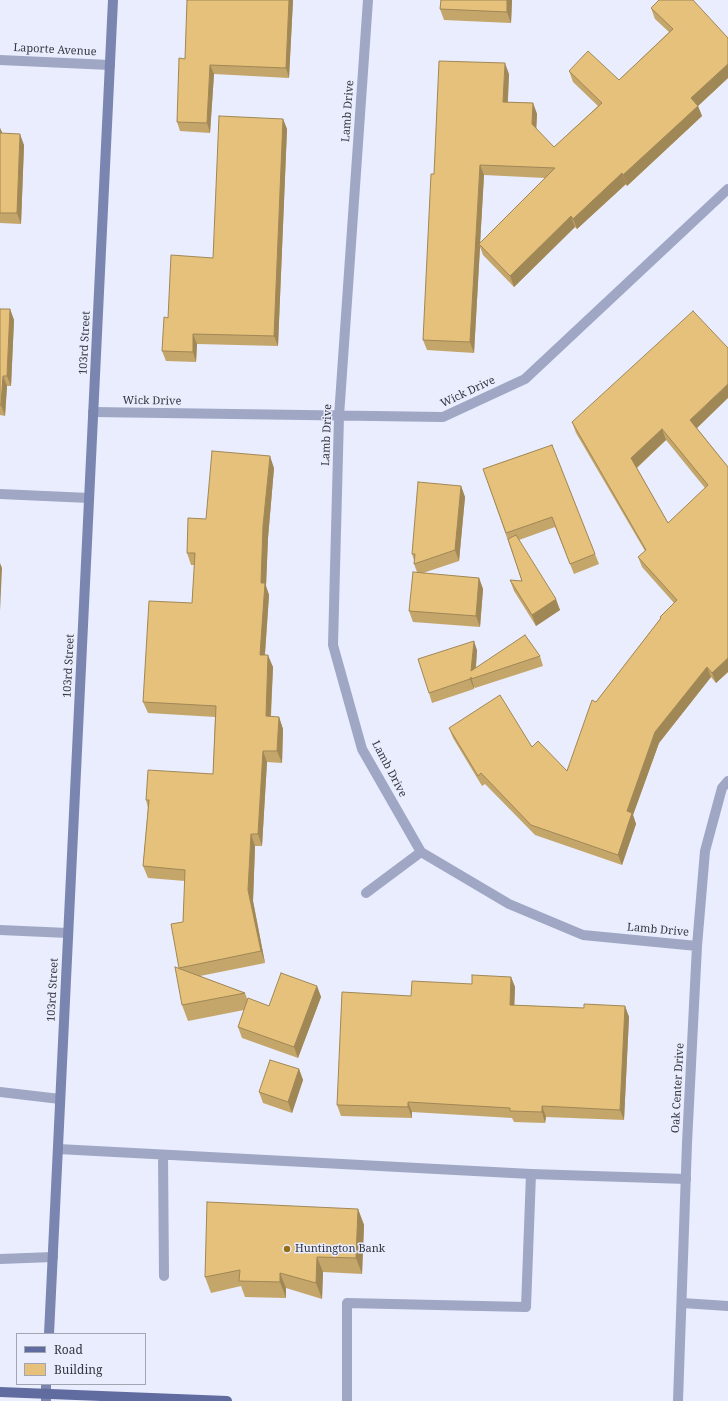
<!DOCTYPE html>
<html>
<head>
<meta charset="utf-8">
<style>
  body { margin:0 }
  #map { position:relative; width:728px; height:1401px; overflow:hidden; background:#e9edfd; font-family:"Noto Serif",serif }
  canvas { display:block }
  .legend { position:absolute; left:16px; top:1333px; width:130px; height:52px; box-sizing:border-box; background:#e9edfd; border:1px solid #a1a5b2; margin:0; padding:5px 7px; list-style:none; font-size:12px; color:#353842 }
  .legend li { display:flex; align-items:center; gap:8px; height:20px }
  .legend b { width:20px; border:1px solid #a1a5b2 }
</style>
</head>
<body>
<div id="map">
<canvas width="728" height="1401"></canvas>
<ul class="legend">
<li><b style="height:5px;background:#606ca0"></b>Road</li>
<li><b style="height:11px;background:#e5c17b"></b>Building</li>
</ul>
</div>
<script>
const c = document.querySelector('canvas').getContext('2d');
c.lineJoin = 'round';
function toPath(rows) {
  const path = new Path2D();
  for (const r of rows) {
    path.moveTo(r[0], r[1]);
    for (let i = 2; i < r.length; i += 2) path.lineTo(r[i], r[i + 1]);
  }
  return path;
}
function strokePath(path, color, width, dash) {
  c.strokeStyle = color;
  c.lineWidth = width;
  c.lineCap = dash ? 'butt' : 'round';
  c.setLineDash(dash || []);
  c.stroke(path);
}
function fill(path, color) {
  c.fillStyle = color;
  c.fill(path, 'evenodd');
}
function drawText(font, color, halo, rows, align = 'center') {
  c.font = font + ' "Noto Serif",serif';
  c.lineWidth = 3;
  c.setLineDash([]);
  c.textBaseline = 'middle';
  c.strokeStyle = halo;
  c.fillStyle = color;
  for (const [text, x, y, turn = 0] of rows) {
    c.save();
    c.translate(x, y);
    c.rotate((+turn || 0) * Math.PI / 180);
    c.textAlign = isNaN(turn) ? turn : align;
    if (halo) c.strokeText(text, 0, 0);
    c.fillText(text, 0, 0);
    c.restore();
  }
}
strokePath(toPath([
  [0,1092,60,1099],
  [58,1149,531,1174,686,1179],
  [163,1155,164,1276],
  [0,1259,53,1257],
  [682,1303,728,1306],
  [347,1401,347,1303,526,1307,531,1174]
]), '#9fa7c5', 10);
strokePath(toPath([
  [368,0,339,416,333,645,362,749,421,852,509,904,583,935,697,946],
  [0,60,110,65],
  [93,412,443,417,525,379,728,189],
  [0,494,89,498],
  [366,893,421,852],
  [0,930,68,933],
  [678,1401,687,1143,697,946,705,851,722,788,728,781]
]), '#9fa7c5', 10);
strokePath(toPath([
  [49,1334,113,0],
  [46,1401,46,1384]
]), '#7a85b0', 10);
strokePath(toPath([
  [0,1392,227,1401]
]), '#606ca0', 10);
fill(toPath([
  [293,0,289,78,214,74,210,133,180,131,177,122,185,59],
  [441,0,512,0,511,23,444,20,440,9],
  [651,8,728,38,728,78,698,106,702,116,627,186,626,184,577,229,575,227,514,287,483,255,480,247,474,353,427,350,423,340,434,174,509,74,508,102,533,103,537,114,536,129,554,147,598,106,573,82,569,71,619,80,669,32,655,19],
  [484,175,545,178,480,243],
  [283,119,287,129,278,346,197,344,196,362,166,361,162,351,168,318,213,258],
  [0,128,2,133,24,145,21,224,0,223],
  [0,309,10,309,14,320,11,386,7,386,5,416,0,415],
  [572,422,697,428,728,467,728,672,716,683,711,677,659,743,633,815,636,824,622,865,535,835,485,784,482,786,453,738,449,728,532,747,567,771,596,702,660,619,660,617,674,603,642,567,638,557,645,551,576,433],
  [666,440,705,488,668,523,637,468],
  [552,445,599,564,574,574,555,527,519,540,560,610,536,626,514,591,510,580,522,581,483,469],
  [274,468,268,538,266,586,269,595,265,655,273,667,271,717,279,717,283,729,282,763,267,762,262,846,255,846,253,901,265,963,200,976,245,993,248,1001,269,1006,317,986,321,997,298,1058,242,1038,238,1027,244,1010,188,1021,182,1005,180,969,171,924,183,922,185,881,148,878,143,866,148,808,146,800,213,774,215,717,148,713,143,702,192,603,195,565,191,565,187,553],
  [461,486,465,497,459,561,423,573,479,578,483,589,480,627,413,622,409,611,417,572,414,564,414,560,412,554],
  [477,650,476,668,540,656,543,666,475,688,474,687,474,689,432,703,429,693],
  [511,977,515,987,514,1005,584,1008,625,1006,629,1017,624,1120,546,1117,545,1123,514,1122,512,1118,412,1112,412,1118,341,1116,337,1105,411,996],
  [299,1069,303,1080,292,1113,263,1103,259,1092],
  [358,1209,364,1225,362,1274,323,1272,322,1299,286,1288,286,1298,245,1297,241,1286,211,1293,205,1277]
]), '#c5a66a');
fill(toPath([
  [289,0,293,0,289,78,286,68],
  [507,0,512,0,511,23,507,12],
  [505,63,509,74,507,112,503,102],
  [728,64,728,78,698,106,702,116,627,186,623,175,691,98],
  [210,65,214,74,210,133,207,123],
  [533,103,537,114,536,135,532,124],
  [283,119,287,129,278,346,274,336],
  [0,128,2,132,1,144,0,141],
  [20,134,24,145,21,224,17,213],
  [480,165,484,175,480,245,479,244,480,247,474,353,470,342],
  [622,173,626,184,577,229,573,219],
  [571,216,575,227,514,287,510,276],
  [10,309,14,320,11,386,7,376],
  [193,334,197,344,196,362,193,352],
  [3,376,7,386,5,416,1,405],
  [728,384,728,398,694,431,690,420],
  [662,429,666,440,635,469,631,458],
  [270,456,274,468,268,538,266,586,269,595,264,666,260,655,261,583,263,526],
  [461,486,465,497,459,561,455,550],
  [0,563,2,568,0,611],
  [479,578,483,589,480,627,476,616],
  [556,599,560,610,536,626,532,615],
  [474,641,477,650,475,678,471,671],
  [268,655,273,667,270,728,266,716],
  [728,658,728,672,716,683,712,673],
  [707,667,711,677,659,743,633,815,636,824,622,865,618,855,627,811,655,732],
  [471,677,474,687,474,689,470,679],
  [279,717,283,729,282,763,277,751],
  [263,751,267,762,262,846,258,834],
  [251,834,255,846,253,901,265,963,261,951,248,890],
  [511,977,515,987,514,1015,510,1005],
  [317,986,321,997,298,1058,294,1047],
  [625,1006,629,1017,624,1120,620,1110],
  [299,1069,303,1080,292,1113,288,1102],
  [408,1102,412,1112,412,1118,408,1107],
  [542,1106,546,1117,545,1123,542,1112],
  [358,1209,364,1225,362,1274,356,1258],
  [317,1257,323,1272,322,1299,316,1283],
  [280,1273,286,1288,286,1298,280,1282]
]), '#a08756');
const building = toPath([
  [187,0,289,0,286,68,210,65,207,123,177,122,179,58,185,59,187,0],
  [441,0,507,0,507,12,440,9,441,0],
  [659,0,693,0,728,38,728,64,691,98,698,106,623,175,622,173,573,219,571,216,510,276,479,244,555,168,480,165,470,342,423,340,431,174,434,174,436,129,439,61,505,63,503,102,533,103,532,124,554,147,602,103,569,71,588,51,619,80,673,29,651,8,659,0],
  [219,116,283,119,274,336,193,334,193,352,162,351,164,317,168,318,171,255,213,258,219,116],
  [0,133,20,134,17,213,0,213,0,133],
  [0,309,10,309,7,376,3,376,1,405,0,405,0,309],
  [693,311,728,348,728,384,690,420,728,467,728,658,712,673,707,667,655,732,627,811,632,813,618,855,531,825,481,773,478,776,449,728,500,695,532,747,538,741,567,771,592,700,596,702,661,618,660,617,677,600,638,557,646,550,572,422,693,311],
  [662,429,708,485,668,523,631,458,662,429],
  [552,445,595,554,570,564,552,517,506,533,483,469,552,445],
  [212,451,270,456,263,526,261,583,265,583,260,655,268,655,266,716,279,717,277,751,263,751,258,834,251,834,248,890,261,951,179,968,171,924,183,922,185,870,143,866,149,800,146,800,148,770,213,774,216,706,143,702,149,601,192,603,195,553,187,553,188,518,206,519,212,451],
  [418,482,461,486,455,550,414,564,415,554,412,554,418,482],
  [516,535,556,599,532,615,510,580,522,581,508,539,516,535],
  [413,572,479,578,476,616,409,611,413,572],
  [525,635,540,656,471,679,471,677,470,679,429,693,418,659,474,641,471,671,525,635],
  [175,967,245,993,182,1005,175,967],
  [281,973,317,986,294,1047,238,1027,248,998,269,1006,281,973],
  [472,975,511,977,510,1005,584,1008,584,1004,625,1006,620,1110,542,1106,542,1112,510,1111,510,1108,408,1102,408,1107,337,1105,342,992,411,996,412,981,472,984,472,975],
  [270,1060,299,1069,288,1102,259,1092,270,1060],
  [207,1202,358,1209,356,1258,317,1257,316,1283,280,1273,280,1282,239,1281,240,1270,205,1277,207,1202]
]);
fill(building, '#e5c17b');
strokePath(building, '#a08756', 1);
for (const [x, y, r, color] of [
  [287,1249,4,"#946f17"]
]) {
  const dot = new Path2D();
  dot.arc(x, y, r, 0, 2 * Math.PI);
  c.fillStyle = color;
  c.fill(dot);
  strokePath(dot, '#e9edfd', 1.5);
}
drawText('11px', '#353842', '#e9edfd', [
  ["Laporte Avenue",55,50,3],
  ["Lamb Drive",348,111,-86],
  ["103rd Street",85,343,-87],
  ["Wick Drive",468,392,-25],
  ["Wick Drive",152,401,1],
  ["Lamb Drive",327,435,-88],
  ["103rd Street",69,666,-87],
  ["Lamb Drive",389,769,62],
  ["Lamb Drive",658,930,5],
  ["103rd Street",53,990,-87],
  ["Oak Center Drive",678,1088,-87]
]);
drawText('11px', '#353842', '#e9edfd', [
  ["Huntington Bank",295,1249]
], 'left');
</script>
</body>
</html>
